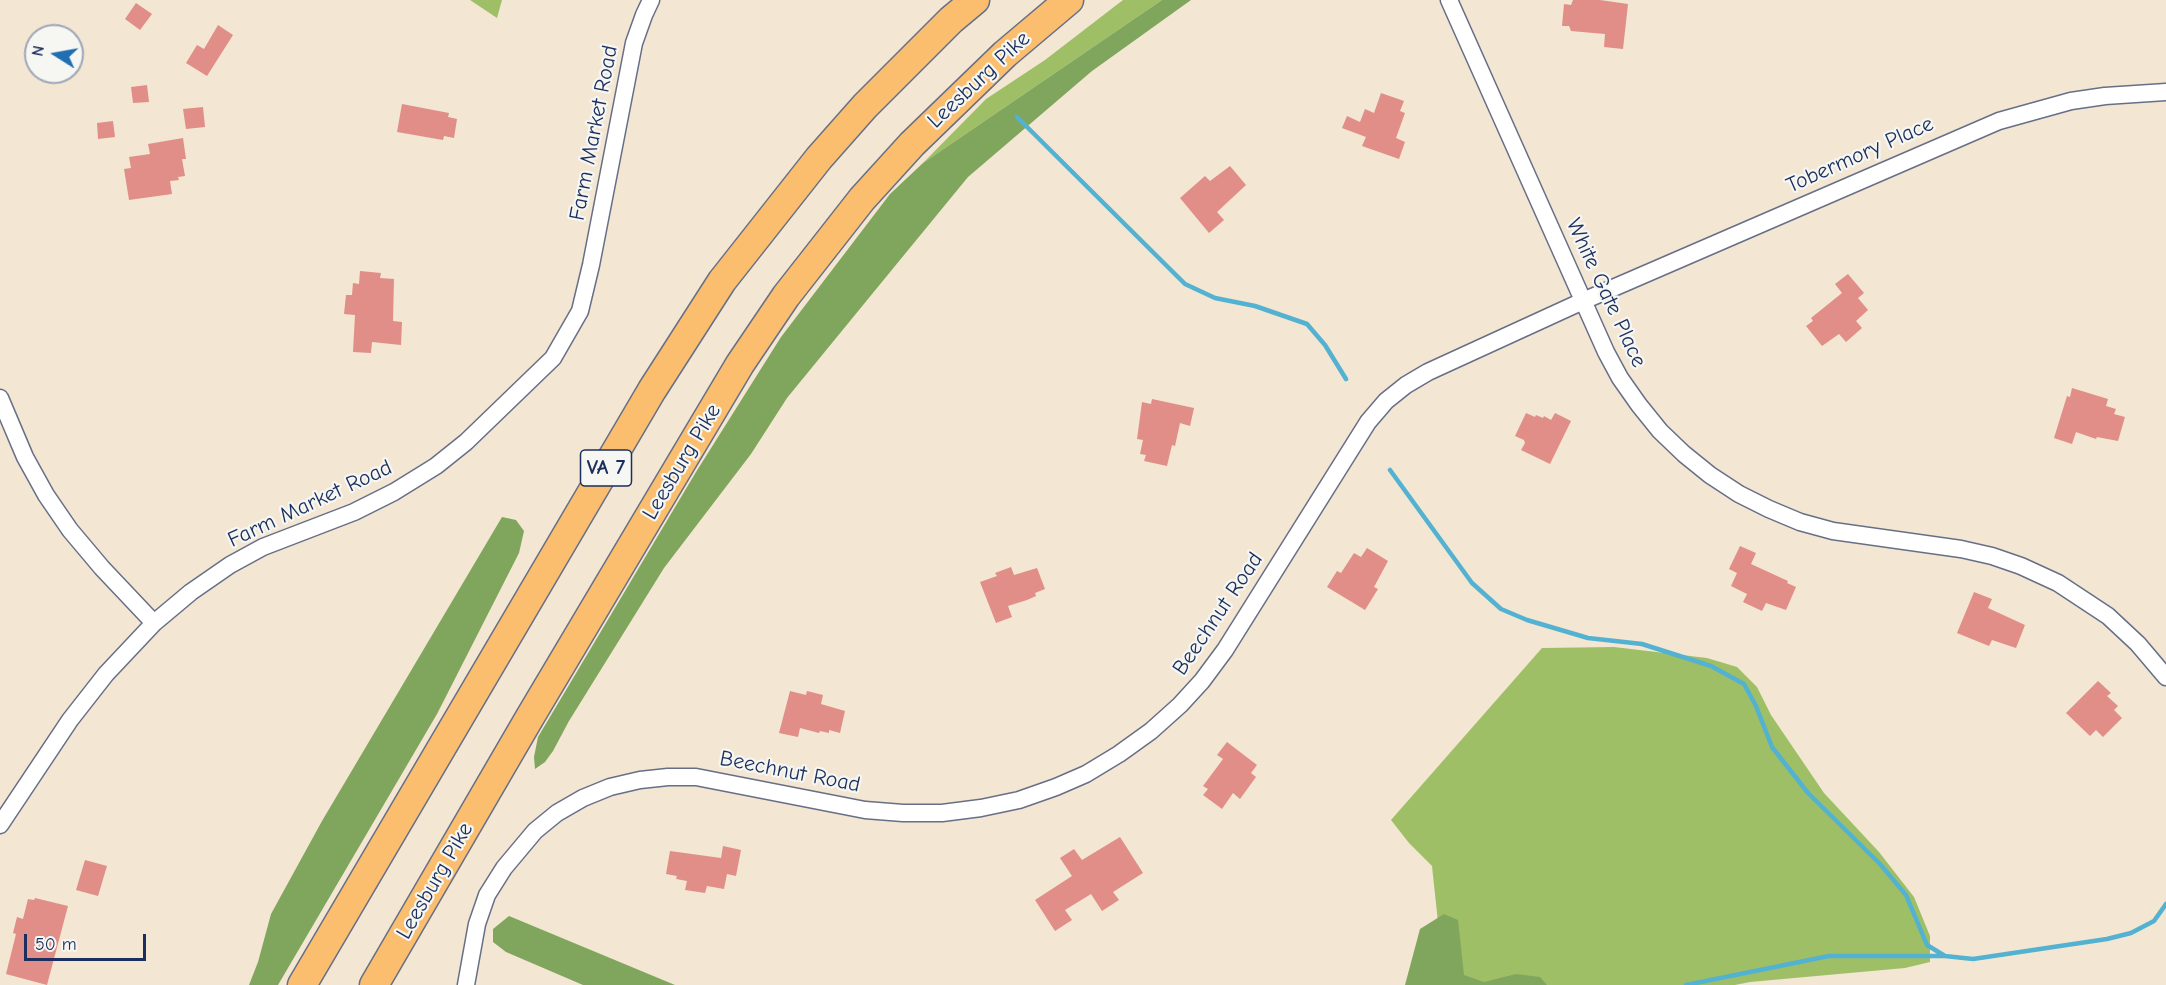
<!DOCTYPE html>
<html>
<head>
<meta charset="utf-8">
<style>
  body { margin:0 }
  #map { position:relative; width:2166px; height:985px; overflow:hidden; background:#f3e6d2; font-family:"Comic Neue",sans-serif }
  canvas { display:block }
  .north { position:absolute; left:24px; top:24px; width:60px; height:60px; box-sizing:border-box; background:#f6f6f2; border:2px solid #9ea6b7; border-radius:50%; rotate:281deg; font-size:16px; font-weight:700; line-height:24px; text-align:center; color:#1b2f5e }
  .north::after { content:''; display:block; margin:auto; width:21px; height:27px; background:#1f6fb2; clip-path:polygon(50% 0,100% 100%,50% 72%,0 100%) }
  .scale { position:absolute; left:24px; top:934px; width:122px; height:27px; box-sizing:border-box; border:3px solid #1b2f5e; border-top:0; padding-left:8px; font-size:18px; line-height:21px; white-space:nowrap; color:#1b2f5e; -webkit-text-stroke:4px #f6f6f2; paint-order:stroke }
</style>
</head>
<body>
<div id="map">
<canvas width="2166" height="985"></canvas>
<div class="north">N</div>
<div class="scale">50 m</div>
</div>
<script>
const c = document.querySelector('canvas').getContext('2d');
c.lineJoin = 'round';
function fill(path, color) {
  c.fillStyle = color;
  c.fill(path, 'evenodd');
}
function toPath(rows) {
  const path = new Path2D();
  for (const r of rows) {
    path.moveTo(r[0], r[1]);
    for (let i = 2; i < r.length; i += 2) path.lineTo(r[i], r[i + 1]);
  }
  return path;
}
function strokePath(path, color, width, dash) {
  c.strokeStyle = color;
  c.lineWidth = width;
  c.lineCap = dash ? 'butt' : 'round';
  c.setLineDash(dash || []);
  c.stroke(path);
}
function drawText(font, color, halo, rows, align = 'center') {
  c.font = font + ' "Comic Neue",sans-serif';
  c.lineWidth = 4.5;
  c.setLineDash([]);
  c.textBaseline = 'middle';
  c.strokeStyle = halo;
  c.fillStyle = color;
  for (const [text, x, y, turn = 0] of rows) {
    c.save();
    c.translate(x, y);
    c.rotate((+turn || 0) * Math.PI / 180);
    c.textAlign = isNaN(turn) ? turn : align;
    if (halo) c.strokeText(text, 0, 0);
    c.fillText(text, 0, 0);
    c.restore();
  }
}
fill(toPath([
  [470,0,502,0,497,18],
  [1123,0,1162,0,923,163,986,99,1045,60],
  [1614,647,1707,658,1737,667,1757,687,1771,715,1824,793,1879,852,1914,897,1930,936,1930,962,1905,968,1750,982,1735,985,1417,985,1440,941,1432,866,1409,843,1391,820,1542,648]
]), '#9fbf67');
fill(toPath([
  [1162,0,1191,0,1092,71,968,177,877,288,787,398,751,454,664,568,569,721,553,751,545,762,535,769,534,757,538,737,696,472,781,337,890,194,923,163],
  [502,517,516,520,524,531,519,553,437,714,278,985,249,985,258,962,271,914,322,821],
  [1444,914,1458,920,1464,975,1484,982,1516,974,1540,977,1547,985,1405,985,1420,929],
  [509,916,675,985,583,985,506,952,493,942,493,929]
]), '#7fa65c');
strokePath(toPath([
  [1017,117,1185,284,1215,298,1255,306,1307,324,1325,345,1346,379],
  [1390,470,1472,583,1501,609,1527,620,1588,638,1642,644,1711,666,1744,684,1756,706,1772,747,1808,793,1880,864,1906,895,1927,945,1945,956],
  [1686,985,1829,956,1945,956,1973,959,2107,939,2131,933,2154,921,2166,904]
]), '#53b2d1', 4.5);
fill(toPath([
  [1573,0,1600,0,1628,4,1623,49,1604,47,1605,34,1571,31,1569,26,1562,26,1564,4,1571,5],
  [136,3,152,14,140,30,125,19],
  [218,25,233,35,207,76,186,63,197,45,204,49],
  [147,85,149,102,133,103,131,87],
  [1381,93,1404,101,1400,111,1405,113,1396,138,1405,142,1399,159,1362,146,1366,137,1342,128,1347,116,1360,122,1365,109,1374,113],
  [402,104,449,113,448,117,457,119,454,138,444,136,443,140,397,132],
  [203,107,205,127,186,129,183,109],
  [113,121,115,137,98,139,97,123],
  [183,138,186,159,182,159,185,176,178,177,179,180,170,181,172,194,129,200,124,169,131,168,129,157,150,154,148,144],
  [1230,166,1246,185,1217,212,1224,220,1209,233,1180,198,1205,176,1210,181],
  [360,271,381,273,380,278,394,279,393,321,402,322,401,345,372,342,371,353,353,352,355,315,344,314,346,295,352,295,353,283,359,284],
  [1848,274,1864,293,1858,298,1868,310,1856,321,1862,328,1846,342,1839,334,1822,346,1806,326,1813,321,1811,318,1842,293,1835,284],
  [2072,388,2108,399,2106,406,2116,409,2114,414,2125,417,2118,441,2097,437,2096,439,2076,432,2072,444,2054,438,2067,396,2070,397],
  [1152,399,1194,408,1190,426,1180,423,1175,446,1172,445,1167,466,1144,461,1146,455,1140,454,1143,440,1137,439,1142,402,1151,404],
  [1526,413,1535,417,1536,415,1543,418,1544,416,1551,420,1555,413,1571,421,1550,464,1521,450,1525,443,1524,440,1515,436],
  [1740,546,1756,553,1751,564,1788,581,1787,583,1796,587,1786,610,1766,603,1762,611,1743,602,1747,594,1731,586,1737,573,1729,569],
  [1367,548,1388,561,1374,587,1378,589,1365,610,1327,587,1337,571,1341,573,1354,553,1361,557],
  [1011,567,1014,575,1037,568,1045,589,1035,593,1036,596,1027,600,1008,606,1012,617,996,623,980,582,997,576,995,573],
  [1974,592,1992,599,1988,608,2025,625,2016,648,1992,640,1989,646,1957,633],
  [2098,681,2111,693,2107,696,2118,706,2114,710,2122,718,2103,737,2096,730,2090,736,2066,713],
  [790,691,806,695,807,691,823,695,821,704,845,711,840,733,829,730,829,733,820,731,819,733,800,728,798,737,779,733],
  [1227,742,1257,765,1251,773,1256,777,1240,799,1233,793,1222,809,1203,795,1208,789,1203,786,1223,759,1217,755],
  [1120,837,1143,873,1113,892,1119,900,1102,911,1091,894,1065,910,1072,920,1055,931,1035,900,1072,876,1060,858,1074,849,1082,860],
  [723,846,741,850,736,876,727,874,724,889,707,886,705,893,685,890,687,881,676,879,677,876,666,874,670,851,721,858],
  [85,860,107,866,98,896,76,890],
  [35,898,68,906,47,985,6,974,16,934,13,933,17,917,23,919,28,899,34,900]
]), '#e08e87');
const minor = toPath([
  [1449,0,1606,352,1620,378,1639,405,1660,431,1684,454,1710,475,1739,494,1769,509,1800,522,1833,531,1961,549,1992,556,2021,566,2058,583,2108,616,2138,644,2166,677],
  [0,398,25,457,46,495,70,530,102,568,154,623],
  [0,825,70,720,106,674,154,623,191,592,230,565,263,547,354,512,394,492,436,466,466,442,553,358,580,311,591,265,634,43,644,15,651,0],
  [466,985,477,924,487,895,504,868,535,831,557,813,583,798,610,787,640,780,668,777,696,777,865,810,903,813,942,813,981,808,1019,800,1056,787,1086,774,1119,754,1151,731,1180,705,1202,681,1225,650,1368,422,1386,401,1406,385,1428,372,1583,301,1999,121,2071,101,2105,96,2166,92]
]);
const trunk = toPath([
  [302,985,652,390,722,281,819,158,865,106,951,20,975,0],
  [374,985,530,717,740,364,786,296,862,199,912,144,1005,54,1069,0]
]);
strokePath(minor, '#676f87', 19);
strokePath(trunk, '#676f87', 31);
strokePath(minor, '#fff', 16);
strokePath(trunk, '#fabe6e', 28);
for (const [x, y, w] of [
  [606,468,51]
]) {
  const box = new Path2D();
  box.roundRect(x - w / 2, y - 18, w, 36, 4.5);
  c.fillStyle = '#f6f6f2';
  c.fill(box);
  strokePath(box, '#1b2f5e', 1.5);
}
drawText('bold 21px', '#1b2f5e', null, [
  ["VA 7",606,468]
]);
drawText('22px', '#1b2f5e', '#f6f6f2', [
  ["Leesburg Pike",979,80,-43],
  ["Farm Market Road",594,133,-79],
  ["Tobermory Place",1860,155,-24],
  ["White Gate Place",1606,293,65],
  ["Leesburg Pike",682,462,-59],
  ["Farm Market Road",310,504,-25],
  ["Beechnut Road",1218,614,-56],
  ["Beechnut Road",790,772,11],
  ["Leesburg Pike",435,881,-60]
]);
</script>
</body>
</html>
